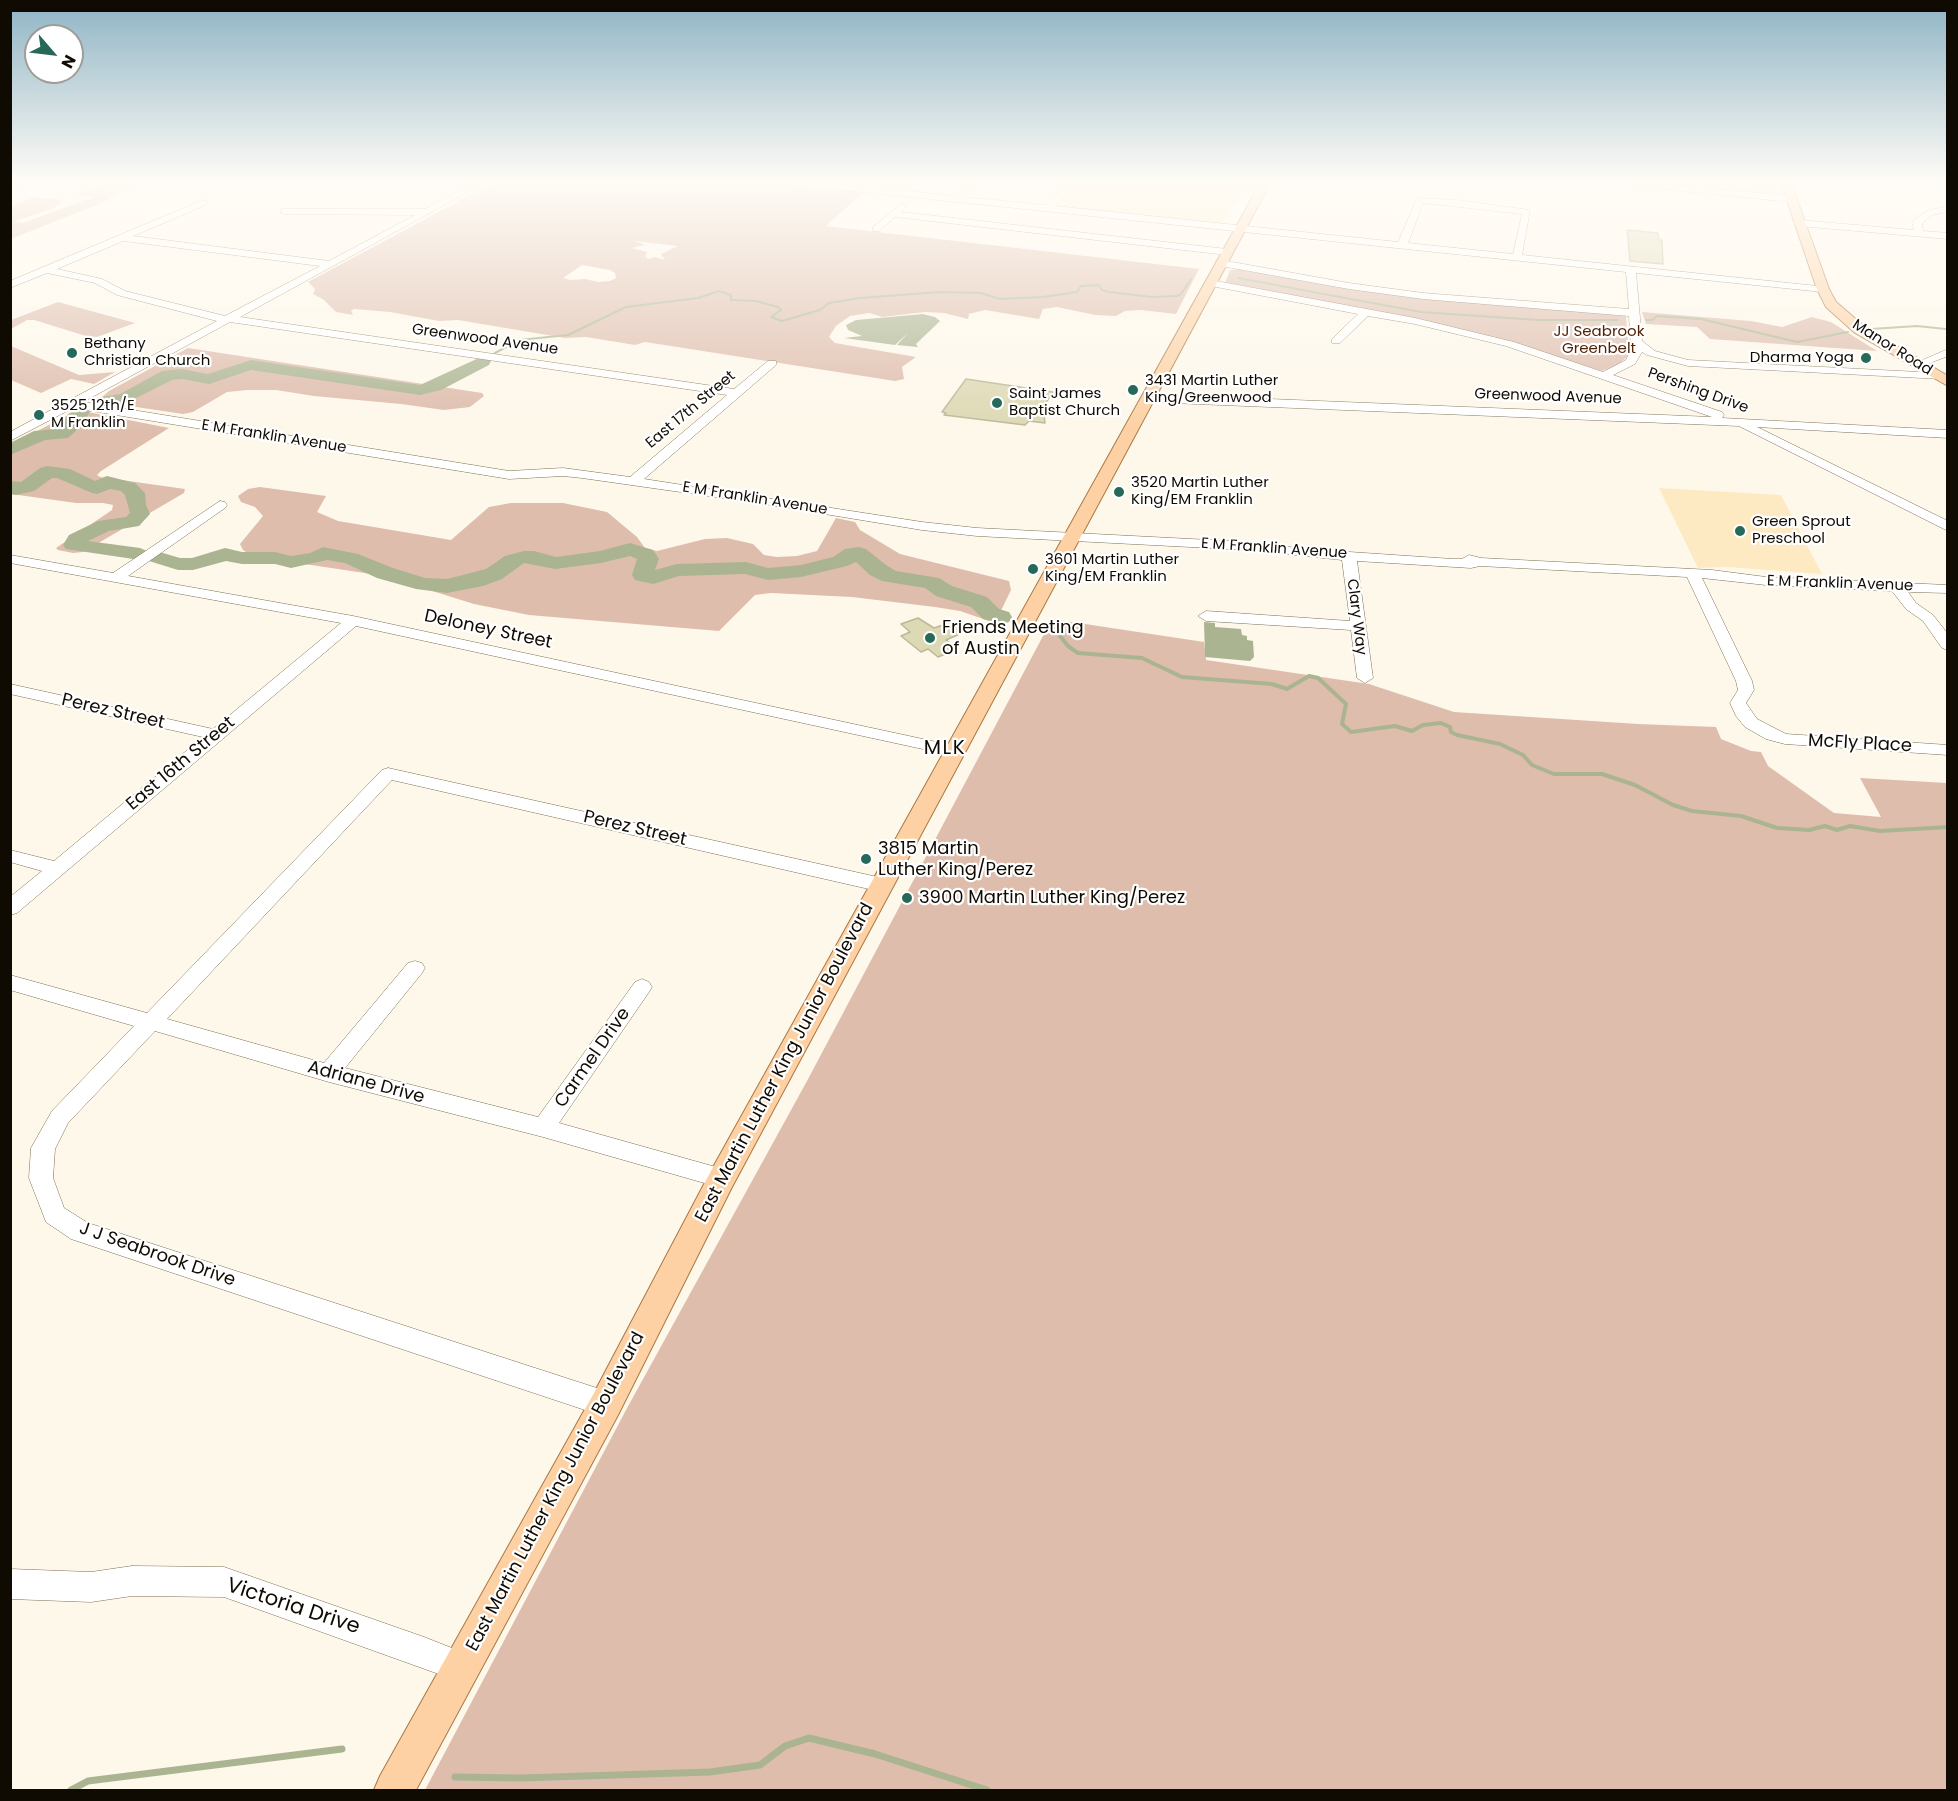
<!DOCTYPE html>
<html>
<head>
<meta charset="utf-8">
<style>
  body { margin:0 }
  #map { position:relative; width:1958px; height:1801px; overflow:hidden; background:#fef8eb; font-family:Poppins,sans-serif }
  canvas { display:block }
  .frame { position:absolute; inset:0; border:12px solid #100b02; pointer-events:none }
  .north { position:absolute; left:24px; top:24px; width:60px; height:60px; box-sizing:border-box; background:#fff; border:2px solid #9f9d9a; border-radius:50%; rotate:118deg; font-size:16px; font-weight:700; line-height:24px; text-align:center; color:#100b02 }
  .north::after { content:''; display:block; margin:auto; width:21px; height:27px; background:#266959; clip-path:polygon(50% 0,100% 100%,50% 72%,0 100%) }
</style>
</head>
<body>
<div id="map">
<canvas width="1958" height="1801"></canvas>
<div class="frame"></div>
<div class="north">N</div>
</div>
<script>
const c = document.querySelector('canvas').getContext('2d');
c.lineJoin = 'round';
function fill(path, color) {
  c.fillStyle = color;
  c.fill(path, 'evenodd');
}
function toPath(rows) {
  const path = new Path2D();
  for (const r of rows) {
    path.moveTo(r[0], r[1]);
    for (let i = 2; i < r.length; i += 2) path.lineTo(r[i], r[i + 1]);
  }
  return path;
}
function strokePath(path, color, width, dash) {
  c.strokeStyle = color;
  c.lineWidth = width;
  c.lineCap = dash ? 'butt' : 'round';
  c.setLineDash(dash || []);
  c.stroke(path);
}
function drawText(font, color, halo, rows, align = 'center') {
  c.font = font + ' Poppins,sans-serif';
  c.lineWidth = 4.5;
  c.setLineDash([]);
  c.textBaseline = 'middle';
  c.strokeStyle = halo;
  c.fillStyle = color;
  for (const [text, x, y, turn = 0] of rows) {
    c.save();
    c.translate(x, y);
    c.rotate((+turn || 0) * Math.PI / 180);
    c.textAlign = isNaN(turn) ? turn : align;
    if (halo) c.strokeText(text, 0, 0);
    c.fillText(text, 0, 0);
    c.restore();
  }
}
fill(toPath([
  [1078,180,1249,180,1222,224,1056,207],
  [1642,180,1770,180,1774,194,1647,181],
  [1659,488,1781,495,1822,574,1727,567,1698,568]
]), '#feeac2');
fill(toPath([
  [498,180,755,180,865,191,826,226,1199,269,1176,314,1141,310,1125,311,1116,316,1095,315,1057,307,1043,309,1039,319,985,310,969,314,968,319,944,313,925,312,882,317,869,313,850,316,836,326,829,337,835,343,916,357,902,367,904,379,895,381,645,342,635,345,586,337,565,338,458,320,439,321,390,312,354,309,351,311,353,315,336,312,324,300,313,294,315,289,308,282],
  [635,241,677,246,678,246,661,254,665,260,655,257,648,259,645,256,647,252,632,248,645,245],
  [582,265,610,270,615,273,616,278,610,281,598,282,585,279,571,280,563,278],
  [104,182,135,184,99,204,11,239,11,206,34,197,61,200,60,204,52,209,15,221,22,223,94,197,74,195],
  [1239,269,1361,290,1626,316,1629,353,1628,356,1618,365,1602,371,1517,344,1225,283,1230,270],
  [58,302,135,323,97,337,86,336,34,320,27,320,11,329,11,320],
  [1642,312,1751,321,1782,327,1812,317,1831,322,1877,351,1710,339,1697,327,1646,324],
  [11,346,79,375,115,372,94,384,71,379,41,393,11,380],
  [188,348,482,393,484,396,470,407,444,410,401,404,314,396,276,390,247,390,227,392,193,412,183,414,103,402,101,398,109,391],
  [78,410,169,428,101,471,97,475,100,477,185,489,184,493,83,552,73,553,58,550,56,548,112,510,113,505,103,503,76,503,11,494,10,445],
  [260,487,326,496,317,512,338,521,451,540,489,507,511,503,563,503,607,512,637,537,645,548,657,551,705,539,727,538,753,544,764,555,777,557,797,556,817,551,836,518,855,522,860,530,900,554,1009,581,1011,590,995,623,960,611,935,607,852,597,771,593,755,595,719,631,529,615,474,604,384,576,252,556,243,550,240,544,263,516,255,507,241,502,238,496,248,489],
  [1052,619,1204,642,1206,660,1369,684,1454,712,1638,724,1716,727,1721,739,1751,751,1761,752,1768,766,1834,813,1881,817,1860,778,1947,783,1947,1790,425,1790,626,1410,807,1081]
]), '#debdad');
fill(toPath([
  [923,314,935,317,940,321,916,344,918,347,897,345,908,333,895,345,844,338,862,336,848,330,846,325,856,320],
  [1204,622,1215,623,1215,627,1241,629,1242,635,1247,636,1247,640,1253,641,1254,657,1250,661,1205,657]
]), '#abb491');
strokePath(toPath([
  [1238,278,1421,312,1538,320,1617,320],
  [1646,320,1652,320,1657,316,1701,319,1797,342,1848,332],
  [1871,329,1917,326,1946,329],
  [495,353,519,340,568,335,626,307,698,298,719,291,731,295,731,300,756,301,778,307,781,310,771,317,782,321,820,310,829,303,860,298,940,292,981,293,1000,299,1043,297,1077,292,1081,286,1099,285,1102,290,1109,292,1152,297,1177,296,1181,294,1191,279]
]), '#abb491', 2);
strokePath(toPath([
  [1053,627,1068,646,1078,653,1142,658,1182,677,1272,684,1287,689,1309,676,1318,678,1346,704,1342,724,1351,732,1395,726,1412,731,1423,725,1441,723,1450,727,1451,732,1457,735,1500,744,1523,755,1532,765,1554,774,1602,774,1635,785,1673,805,1692,811,1741,816,1777,828,1809,830,1825,826,1837,830,1850,826,1880,831,1948,827]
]), '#abb491', 4);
strokePath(toPath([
  [455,1777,521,1778,710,1772,760,1765,785,1746,809,1738,875,1754,987,1790],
  [71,1790,88,1781,342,1749]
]), '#abb491', 7);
fill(toPath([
  [483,356,491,361,489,365,441,390,420,395,251,370,209,384,182,379,172,380,124,404,102,407,96,406,93,402,96,398,120,394,162,371,182,369,208,374,251,360,420,385,483,356],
  [81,407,87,408,90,412,78,429,68,438,45,440,10,455,10,443,34,431,57,429,64,423,68,414,81,407],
  [47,466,70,469,95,481,107,476,135,483,145,493,146,505,150,514,139,526,109,531,88,541,140,548,149,552,156,551,180,558,192,558,225,548,242,552,275,552,291,556,310,553,323,547,358,554,393,568,425,578,447,579,486,569,505,556,524,551,534,551,556,557,600,551,630,543,653,550,659,559,655,570,677,564,746,562,768,568,801,565,833,557,845,549,859,547,866,549,886,565,896,571,939,578,952,586,987,597,999,609,1009,612,1012,617,1009,622,1001,624,983,619,971,607,936,596,925,588,882,581,870,575,856,562,847,566,801,577,768,580,745,574,679,576,653,584,635,580,632,575,637,559,630,556,601,563,555,569,524,563,502,579,483,586,447,593,416,589,377,578,345,563,327,560,291,568,275,564,242,564,226,561,193,570,178,570,149,561,147,559,140,560,66,549,63,545,69,535,98,521,126,517,130,513,125,495,121,491,110,489,97,494,92,493,57,478,52,478,34,491,16,495,10,494,10,481,21,482,40,468,47,466]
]), '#abb491');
const building = toPath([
  [1627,230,1658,233,1659,240,1662,240,1663,264,1630,261,1627,230],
  [966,379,1053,392,1043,407,1045,423,1029,421,1025,425,944,415,946,413,942,412,966,379],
  [918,618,934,628,949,623,962,633,946,640,958,649,938,657,928,649,921,652,901,636,910,632,901,624,918,618]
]);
fill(building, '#ddd9b4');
strokePath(building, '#bcb897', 1.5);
const minor = toPath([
  [21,180,33,180,10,190,10,184,21,180],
  [479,180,490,180,240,317,734,389,768,361,776,361,776,365,644,479,922,522,977,528,1249,542,1305,549,1453,559,1462,559,1469,555,1481,558,1712,570,1766,577,1948,585,1948,593,1908,592,1916,603,1933,615,1948,634,1948,650,1942,648,1923,621,1906,609,1892,591,1766,585,1702,578,1752,681,1754,690,1746,703,1757,719,1786,734,1948,745,1948,755,1785,744,1766,739,1745,727,1736,716,1730,703,1738,690,1736,681,1687,577,1480,566,1471,568,1357,561,1373,678,1365,683,1357,678,1351,630,1206,621,1198,616,1206,611,1350,621,1342,560,1249,550,977,536,922,530,758,503,582,478,563,476,509,479,73,408,10,441,10,432,217,321,117,295,95,283,47,273,10,288,10,281,203,200,206,201,206,205,133,236,329,261,415,215,284,214,281,213,281,209,425,209,479,180],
  [123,241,124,241,320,266,225,316,125,291,102,279,57,269,123,241],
  [230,322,727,395,630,477,563,468,509,471,83,402,230,322],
  [772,180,802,180,954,196,973,180,982,180,964,197,1045,205,1068,180,1077,180,1055,206,1398,242,1417,198,1457,200,1530,210,1522,255,1827,287,1828,289,1823,292,1636,273,1642,341,1655,351,1688,360,1938,373,1942,375,1942,379,1688,366,1647,355,1642,352,1635,364,1613,375,1722,412,1724,415,1722,418,1948,430,1948,438,1757,427,1948,521,1948,531,1739,426,1147,402,1141,398,1147,394,1712,417,1506,346,1415,324,1368,316,1340,343,1332,343,1332,339,1358,314,1211,286,1206,283,1211,280,1415,318,1514,342,1603,372,1626,360,1631,350,1629,316,1423,299,1349,289,1221,266,1216,263,1221,260,1349,283,1423,293,1629,309,1626,272,776,183,772,180],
  [1423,203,1522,214,1513,254,1408,243,1423,203],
  [1623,180,1791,196,1796,199,1791,202,1643,187,1623,180],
  [902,203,907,206,901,212,1227,249,1232,252,1227,255,895,217,879,231,873,231,873,227,902,203],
  [1948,206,1948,212,1932,215,1922,223,1923,231,1948,233,1948,239,1799,226,1794,223,1799,220,1914,230,1912,222,1926,211,1948,206],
  [1948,349,1948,356,1917,368,1911,365,1948,349],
  [220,501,225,502,227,505,225,508,128,576,353,616,955,746,961,747,964,751,961,755,955,756,356,626,17,913,10,915,10,897,42,871,10,862,10,850,54,861,203,737,10,694,10,684,213,729,341,623,10,563,10,555,113,573,220,501],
  [388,768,882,878,889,880,892,885,889,890,882,892,392,780,167,1019,324,1063,408,963,415,961,422,963,425,968,422,973,345,1068,538,1117,635,982,642,979,649,982,652,987,649,992,559,1123,730,1171,734,1178,730,1185,722,1188,543,1137,329,1082,155,1031,68,1123,55,1149,53,1178,64,1208,88,1223,606,1391,616,1395,619,1404,616,1413,606,1417,71,1239,46,1222,29,1178,31,1148,52,1111,134,1026,10,990,10,975,147,1013,382,770,388,768],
  [132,1566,224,1567,424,1637,472,1656,476,1667,472,1678,461,1682,224,1597,132,1596,91,1602,10,1599,10,1569,91,1572,132,1566]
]);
const major = toPath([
  [1262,180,1272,180,732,1187,618,1415,416,1790,374,1790,380,1776,594,1393,712,1169,1262,180],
  [1780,180,1790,180,1829,289,1836,302,1865,327,1948,376,1948,386,1855,333,1826,307,1817,289,1780,180]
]);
strokePath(minor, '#7e7053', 1);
strokePath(major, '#a97844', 2);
fill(minor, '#fff');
fill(major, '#fdd1a4');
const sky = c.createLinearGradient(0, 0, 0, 432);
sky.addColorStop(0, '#8fb4c5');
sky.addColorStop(0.42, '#fffcf6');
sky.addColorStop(1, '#fffcf600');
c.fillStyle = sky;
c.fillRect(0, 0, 1958, 432);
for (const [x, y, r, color] of [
  [72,353,6,"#266959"],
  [1866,358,6,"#266959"],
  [1133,390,6,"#266959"],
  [997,403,6,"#266959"],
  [39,415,6,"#266959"],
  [1119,492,6,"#266959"],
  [1740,531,6,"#266959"],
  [1033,569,6,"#266959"],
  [930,638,6,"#266959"],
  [866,859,6,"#266959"],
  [907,898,6,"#266959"]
]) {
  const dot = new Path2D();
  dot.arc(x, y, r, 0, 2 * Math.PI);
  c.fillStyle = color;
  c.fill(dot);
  strokePath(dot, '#fff', 2);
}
drawText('15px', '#502206', '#fff', [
  ["JJ Seabrook",1599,332],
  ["Greenbelt",1599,349]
]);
drawText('15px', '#100b02', '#fff', [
  ["Greenwood Avenue",485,340,8],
  ["Manor Road",1892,348,32],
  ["Pershing Drive",1698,391,20],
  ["Greenwood Avenue",1548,397,2],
  ["East 17th Street",691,410,-40],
  ["E M Franklin Avenue",274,437,9],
  ["E M Franklin Avenue",755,499,9],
  ["E M Franklin Avenue",1274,549,4],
  ["E M Franklin Avenue",1840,584,2],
  ["Clary Way",1356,617,83]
]);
drawText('15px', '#100b02', '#fff', [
  ["Bethany",84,344],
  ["Christian Church",84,361],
  ["Dharma Yoga",1854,358,"right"],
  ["3431 Martin Luther",1145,381],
  ["King/Greenwood",1145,398],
  ["Saint James",1009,394],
  ["Baptist Church",1009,411],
  ["3525 12th/E",51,406],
  ["M Franklin",51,423],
  ["3520 Martin Luther",1131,483],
  ["King/EM Franklin",1131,500],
  ["Green Sprout",1752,522],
  ["Preschool",1752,539],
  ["3601 Martin Luther",1045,560],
  ["King/EM Franklin",1045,577]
], 'left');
drawText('18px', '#100b02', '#fff', [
  ["Friends Meeting",942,628],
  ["of Austin",942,649],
  ["3815 Martin",878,849],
  ["Luther King/Perez",878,870],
  ["3900 Martin Luther King/Perez",919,898]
], 'left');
drawText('18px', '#100b02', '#fff', [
  ["Deloney Street",488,630,12],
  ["Perez Street",113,712,13],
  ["McFly Place",1860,744,3],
  ["East 16th Street",181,764,-40],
  ["Perez Street",635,829,13],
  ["Carmel Drive",593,1058,-55],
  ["East Martin Luther King Junior Boulevard",785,1063,-62],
  ["Adriane Drive",366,1083,15],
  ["J J Seabrook Drive",157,1255,19],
  ["East Martin Luther King Junior Boulevard",556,1492,-62]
]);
c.letterSpacing = '1.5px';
drawText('20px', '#100b02', '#fff', [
  ["MLK",945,749]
]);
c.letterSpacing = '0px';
drawText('21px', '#100b02', '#fff', [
  ["Victoria Drive",293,1607,18]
]);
</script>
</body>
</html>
